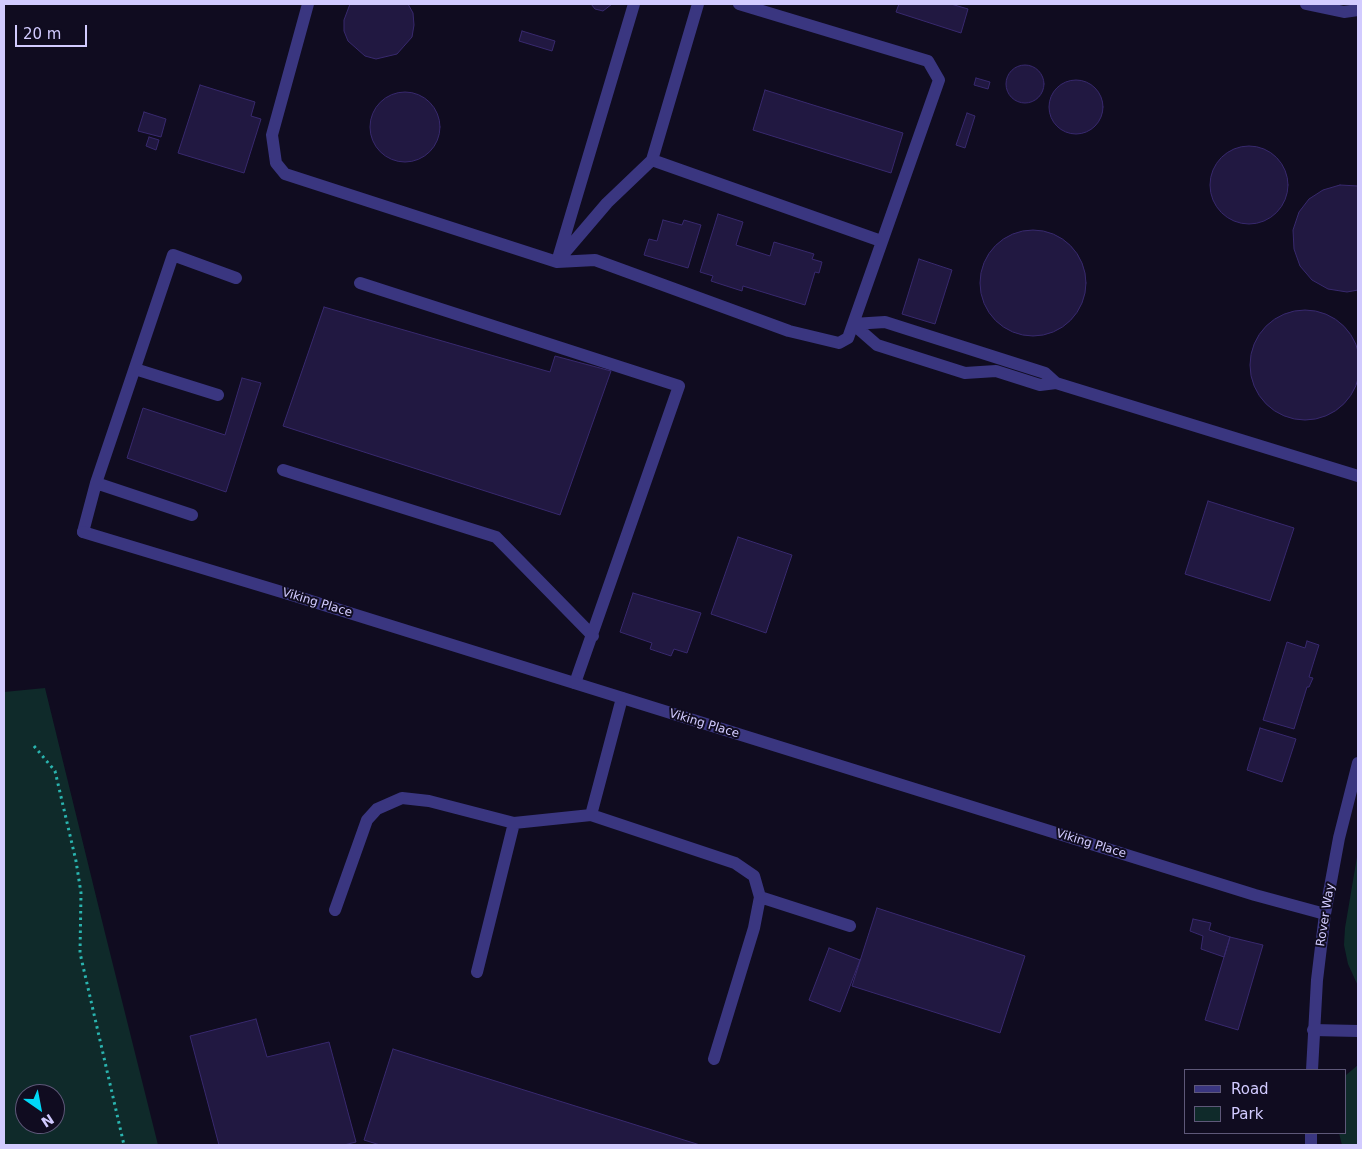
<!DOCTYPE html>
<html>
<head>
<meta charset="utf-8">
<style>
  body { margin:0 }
  #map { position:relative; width:1362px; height:1149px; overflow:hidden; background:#100c20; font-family:"DejaVu Sans",sans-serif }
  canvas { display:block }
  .frame { position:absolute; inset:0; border:5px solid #d2cbff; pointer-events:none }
  .legend { position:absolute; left:1184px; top:1069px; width:162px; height:65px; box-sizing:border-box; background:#100c20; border:1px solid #5e5879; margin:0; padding:6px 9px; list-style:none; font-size:15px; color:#d2cbff }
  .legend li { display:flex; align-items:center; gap:10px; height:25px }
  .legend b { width:25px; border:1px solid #5e5879 }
  .north { position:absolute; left:15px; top:1084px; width:50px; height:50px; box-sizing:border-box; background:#100c20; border:1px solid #5e5879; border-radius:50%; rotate:147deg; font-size:14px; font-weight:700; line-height:20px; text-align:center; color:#d2cbff }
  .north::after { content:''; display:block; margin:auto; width:18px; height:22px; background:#00d8f6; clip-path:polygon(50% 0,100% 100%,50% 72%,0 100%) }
  .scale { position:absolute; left:15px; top:25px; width:72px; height:22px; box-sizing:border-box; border:2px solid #d2cbff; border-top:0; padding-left:6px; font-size:15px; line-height:18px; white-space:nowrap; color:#d2cbff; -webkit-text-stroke:4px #100c20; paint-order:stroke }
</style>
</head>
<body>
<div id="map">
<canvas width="1362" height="1149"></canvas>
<div class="frame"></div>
<ul class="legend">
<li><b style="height:6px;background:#3a3680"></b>Road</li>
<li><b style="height:14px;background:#0f2a2a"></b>Park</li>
</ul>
<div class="north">N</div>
<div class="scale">20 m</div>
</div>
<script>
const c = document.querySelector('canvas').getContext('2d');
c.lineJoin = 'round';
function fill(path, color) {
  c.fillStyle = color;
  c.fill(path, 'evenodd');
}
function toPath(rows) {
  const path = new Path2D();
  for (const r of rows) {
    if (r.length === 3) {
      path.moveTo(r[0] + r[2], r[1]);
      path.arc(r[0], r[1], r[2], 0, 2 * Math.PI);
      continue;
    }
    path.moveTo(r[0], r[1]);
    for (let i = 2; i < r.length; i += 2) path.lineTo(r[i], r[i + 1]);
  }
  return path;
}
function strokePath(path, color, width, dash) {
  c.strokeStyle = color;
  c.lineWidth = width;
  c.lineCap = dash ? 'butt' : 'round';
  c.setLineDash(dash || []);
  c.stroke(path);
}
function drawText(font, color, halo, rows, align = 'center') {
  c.font = font + ' "DejaVu Sans",sans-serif';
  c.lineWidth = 4;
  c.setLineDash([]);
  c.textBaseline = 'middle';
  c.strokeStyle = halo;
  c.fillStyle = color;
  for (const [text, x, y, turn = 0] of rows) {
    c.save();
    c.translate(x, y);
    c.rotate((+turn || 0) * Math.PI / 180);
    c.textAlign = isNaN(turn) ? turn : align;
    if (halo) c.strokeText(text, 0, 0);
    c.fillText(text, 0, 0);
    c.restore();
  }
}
fill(toPath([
  [45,688,105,933,158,1145,4,1145,4,692],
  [25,1094,55,1094,55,1124,25,1124],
  [1358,851,1358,986,1348,964,1344,945,1345,928],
  [1358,1065,1358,1145,1342,1145,1339,1133,1346,1133,1346,1075]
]), '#0f2a2a');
const building = toPath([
  [350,4,408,4,413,13,414,25,412,37,397,54,376,59,365,56,348,41,344,31,344,20,350,4],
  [591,4,612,4,603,11,595,9,591,4],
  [899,4,951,4,968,9,961,33,896,12,899,4],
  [522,31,555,41,552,51,519,41,522,31],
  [1025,84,19],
  [976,78,990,82,988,89,974,85,976,78],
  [1076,107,27],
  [200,85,255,102,251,116,261,119,244,173,178,153,200,85],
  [765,90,903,133,891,173,753,130,765,90],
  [405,127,35],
  [144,112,166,119,161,137,138,131,144,112],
  [967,113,975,116,965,148,956,145,967,113],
  [149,137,159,140,156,150,146,146,149,137],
  [1249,185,39],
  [1340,185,1358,186,1358,290,1347,292,1328,289,1312,280,1300,266,1294,249,1293,230,1299,212,1309,199,1323,190,1340,185],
  [718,214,743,222,736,245,770,256,774,242,814,254,812,259,822,262,819,273,815,272,805,305,743,286,742,291,711,281,713,276,700,272,718,214],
  [663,220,682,225,684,220,701,225,688,268,644,255,649,239,657,241,663,220],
  [1033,283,53],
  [919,259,952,270,935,324,902,314,919,259],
  [324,307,550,372,555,356,611,371,560,515,283,426,324,307],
  [1305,365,55],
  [242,378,261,383,226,492,127,458,143,408,225,435,242,378],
  [1208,501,1294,528,1270,601,1185,574,1208,501],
  [738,537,792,555,766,633,711,614,738,537],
  [633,593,701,613,687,653,674,649,671,656,650,649,652,643,620,632,633,593],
  [1307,641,1319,645,1309,677,1313,678,1309,687,1307,687,1294,729,1263,720,1287,642,1305,648,1307,641],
  [1260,728,1296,739,1282,782,1247,770,1260,728],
  [877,908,1025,956,1000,1033,852,986,877,908],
  [1193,919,1211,923,1209,930,1230,937,1224,957,1201,949,1203,936,1190,931,1193,919],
  [1230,937,1263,945,1238,1030,1205,1020,1230,937],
  [829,948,860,960,840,1012,809,1000,829,948],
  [256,1019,267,1057,329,1042,356,1142,344,1145,219,1145,190,1036,256,1019],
  [393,1049,700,1145,380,1145,364,1140,393,1049]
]);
fill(building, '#211841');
strokePath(building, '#38296e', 1);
strokePath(toPath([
  [34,746,55,771,76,861,81,893,80,953,124,1145]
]), '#2ab4af', 3, [2.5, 4]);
strokePath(toPath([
  [308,4,272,135,276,163,285,174,557,262,595,260,789,331,839,343,848,338,939,80,928,61,739,4],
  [698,4,652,160,881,241],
  [1306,4,1344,12,1358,10],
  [560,258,607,203,652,160],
  [557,262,634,4],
  [360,283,679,386,575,683],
  [853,324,885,322,1045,373,1056,383,1358,476],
  [853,324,877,345,965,373,996,371,1040,385,1056,383],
  [135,369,218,395],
  [283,470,496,537,593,636],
  [96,483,192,515],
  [83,532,96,483,173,255,236,278],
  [622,698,591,815,735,863,754,876,760,897,754,928,714,1059],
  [760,897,850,926],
  [335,910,367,820,377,809,402,798,429,801,514,823,591,815],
  [477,972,514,823],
  [1313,1030,1358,1031]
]), '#3a3680', 12);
strokePath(toPath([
  [83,532,295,596,1255,895,1325,914],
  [1312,1070,1317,980,1325,914,1339,838,1358,763],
  [1311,1145,1311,1133]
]), '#3a3680', 12);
drawText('12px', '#d2cbff', '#100c20', [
  ["Viking Place",317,603,17],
  ["Viking Place",704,724,17],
  ["Viking Place",1091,844,17],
  ["Rover Way",1326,915,-81]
]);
</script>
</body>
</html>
